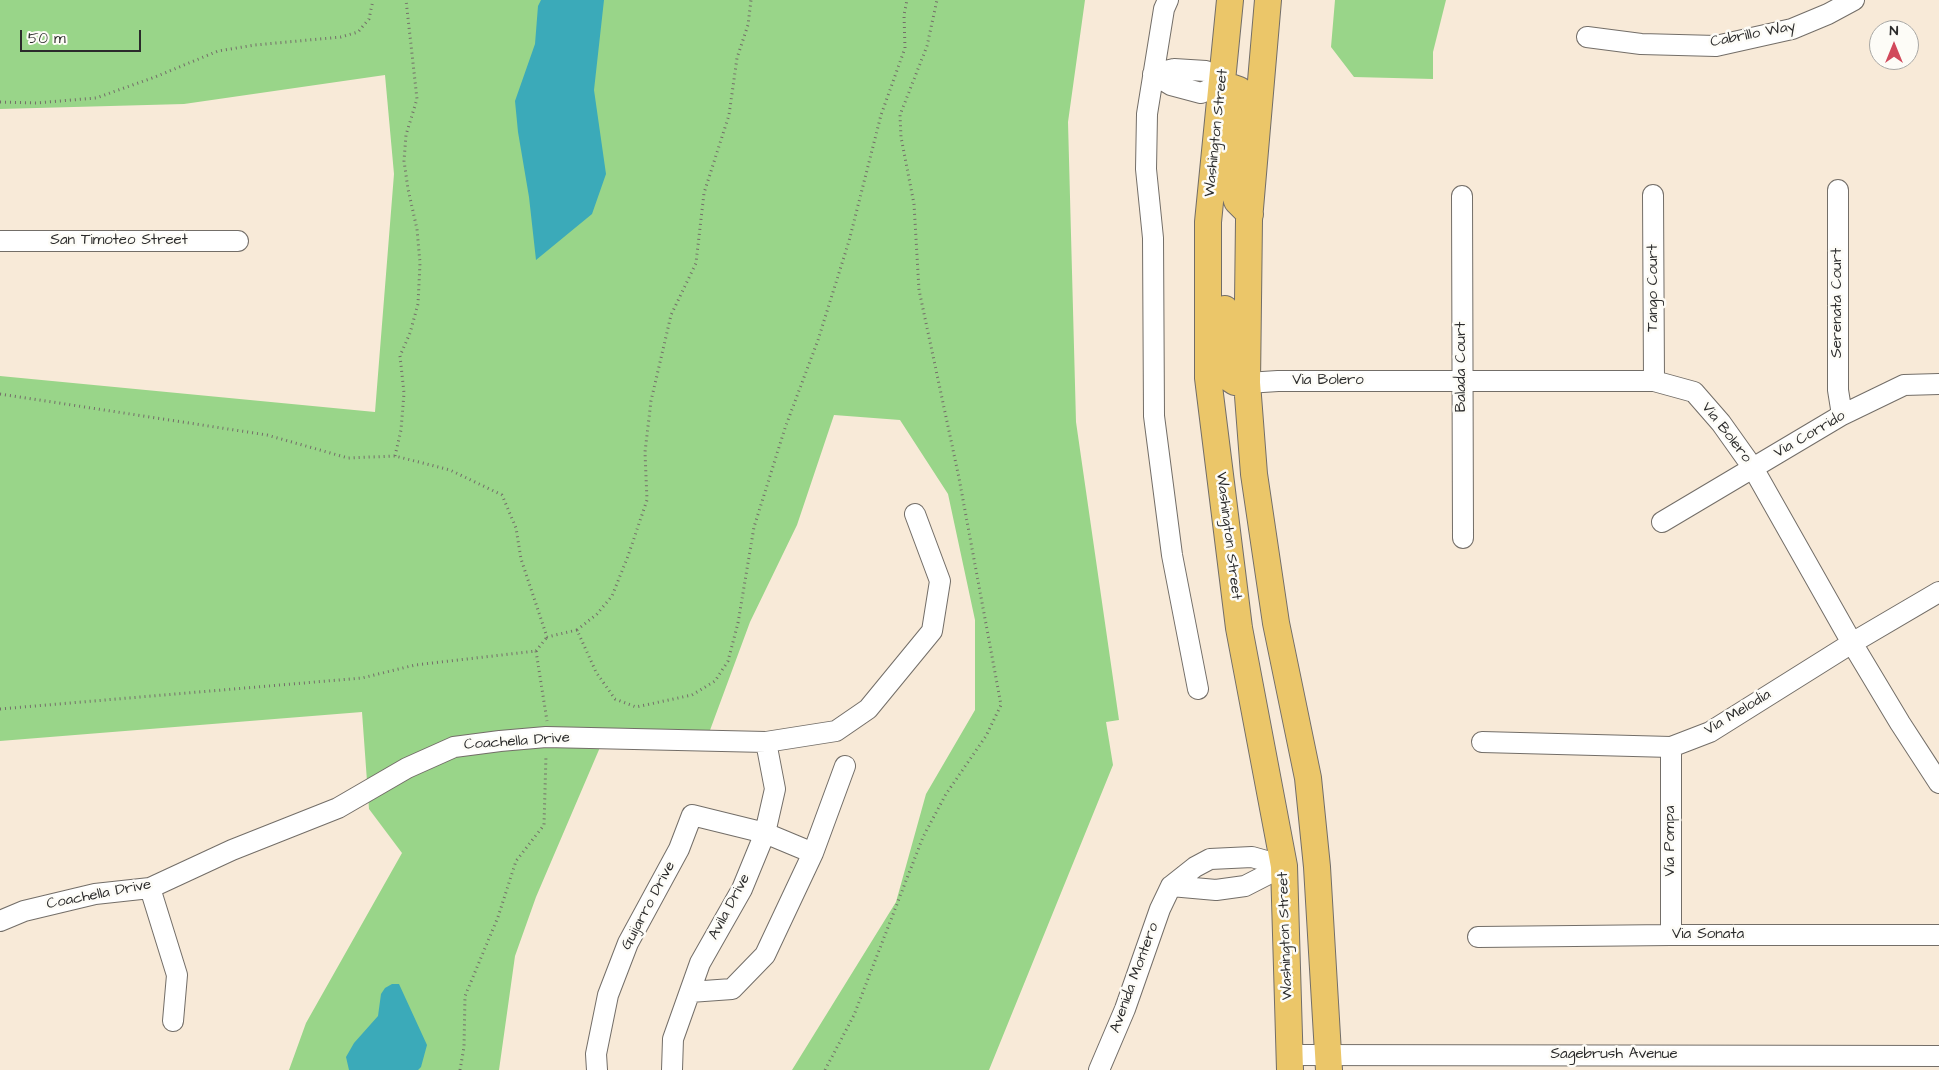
<!DOCTYPE html>
<html>
<head>
<meta charset="utf-8">
<style>
  body { margin:0 }
  #map { position:relative; width:1939px; height:1070px; overflow:hidden; background:#f8ead8; font-family:"Architects Daughter",sans-serif }
  canvas { display:block }
  .north { position:absolute; left:1869px; top:20px; width:50px; height:50px; box-sizing:border-box; background:#fdfcf7; border:1px solid #a9a8a5; border-radius:50%; rotate:0deg; font-size:14px; font-weight:700; line-height:20px; text-align:center; color:#2b2b2b }
  .north::after { content:''; display:block; margin:auto; width:18px; height:22px; background:#d1495b; clip-path:polygon(50% 0,100% 100%,50% 72%,0 100%) }
  .scale { position:absolute; left:20px; top:30px; width:121px; height:22px; box-sizing:border-box; border:2px solid #2b2b2b; border-top:0; padding-left:6px; font-size:15px; line-height:18px; white-space:nowrap; color:#2b2b2b; -webkit-text-stroke:4px #fdfcf7; paint-order:stroke }
</style>
</head>
<body>
<div id="map">
<canvas width="1939" height="1070"></canvas>
<div class="north">N</div>
<div class="scale">50 m</div>
</div>
<script>
const c = document.querySelector('canvas').getContext('2d');
c.lineJoin = 'round';
function fill(path, color) {
  c.fillStyle = color;
  c.fill(path, 'evenodd');
}
function toPath(rows) {
  const path = new Path2D();
  for (const r of rows) {
    path.moveTo(r[0], r[1]);
    for (let i = 2; i < r.length; i += 2) path.lineTo(r[i], r[i + 1]);
  }
  return path;
}
function strokePath(path, color, width, dash) {
  c.strokeStyle = color;
  c.lineWidth = width;
  c.lineCap = dash ? 'butt' : 'round';
  c.setLineDash(dash || []);
  c.stroke(path);
}
function drawText(font, color, halo, rows, align = 'center') {
  c.font = font + ' "Architects Daughter",sans-serif';
  c.lineWidth = 5;
  c.setLineDash([]);
  c.textBaseline = 'middle';
  c.strokeStyle = halo;
  c.fillStyle = color;
  for (const [text, x, y, turn = 0] of rows) {
    c.save();
    c.translate(x, y);
    c.rotate((+turn || 0) * Math.PI / 180);
    c.textAlign = isNaN(turn) ? turn : align;
    if (halo) c.strokeText(text, 0, 0);
    c.fillText(text, 0, 0);
    c.restore();
  }
}
fill(toPath([
  [0,0,1085,0,1068,122,1076,422,1119,720,1106,722,1113,765,989,1070,792,1070,896,902,926,794,975,710,975,620,948,494,900,420,834,415,797,525,750,622,706,741,604,738,536,897,515,956,499,1070,289,1070,306,1023,402,853,369,809,362,712,0,741,0,376,375,412,394,174,385,75,184,104,0,109],
  [1335,0,1446,0,1433,52,1433,79,1354,77,1331,47]
]), '#99d589');
fill(toPath([
  [541,0,604,0,594,90,606,174,592,214,536,260,529,197,518,132,515,101,535,44,538,6],
  [392,984,399,984,427,1045,421,1067,418,1070,349,1070,346,1057,354,1043,378,1016,381,994,385,988]
]), '#3baab9');
const minor = toPath([
  [1168,0,1164,9,1147,114,1146,169,1153,238,1154,416,1172,555,1198,689],
  [1587,37,1641,44,1716,46,1792,29,1828,14,1854,0],
  [1174,69,1206,71,1222,84,1201,93,1171,85,1153,74,1174,69],
  [1838,190,1838,390,1842,415],
  [1653,195,1654,381],
  [1462,196,1463,538],
  [0,241,238,241],
  [1247,383,1278,381,1654,381,1694,392,1721,423,1753,468,1852,643,1900,723,1939,783],
  [1662,522,1842,415,1904,385,1939,384],
  [1482,742,1671,747,1710,732,1852,643,1939,592],
  [1671,747,1671,935],
  [813,853,845,766],
  [1171,886,1216,890,1245,886,1284,866],
  [150,888,177,975,173,1021],
  [0,921,24,911,95,894,150,888,232,850,338,808,407,768,454,747,500,741,546,737,766,742,836,731,868,709,932,631,940,581,915,514],
  [1478,937,1671,935,1939,935],
  [1290,1055,1939,1056],
  [597,1070,596,1054,608,995,628,943,679,849,692,815,765,833,813,853,765,955,732,989,690,992],
  [672,1070,673,1039,700,963,742,889,765,833,775,789,766,742],
  [1099,1070,1125,1009,1160,909,1171,886,1195,867,1210,859,1252,857,1284,866]
]);
const major = toPath([
  [1230,0,1208,222,1208,378,1239,628,1284,866,1290,1070],
  [1268,0,1249,220,1247,383,1254,474,1276,623,1308,778,1317,867,1329,1070],
  [1222,84,1239,90,1242,97,1233,188,1237,201,1250,214],
  [1225,309,1227,372,1229,378,1235,382,1247,383]
]);
strokePath(minor, '#736e68', 22);
strokePath(major, '#736e68', 28);
strokePath(toPath([
  [0,102,36,103,96,98,155,77,218,51,255,45,341,37,358,32,369,19,373,0],
  [0,394,267,435,348,458,395,456,450,470,502,495,516,528,521,559,547,637,577,630,596,672,615,699,636,707,692,695,715,681,728,661,738,623,754,527,785,428,818,340,849,241,881,115,905,48,904,15,907,0],
  [395,456,401,430,404,393,400,356,410,333,418,304,420,263,417,229,408,189,404,161,406,135,417,99,406,0],
  [577,630,597,614,612,596,628,556,647,500,645,452,651,401,671,315,696,263,704,193,729,115,737,58,748,25,751,0],
  [536,651,547,637],
  [0,709,362,678,415,665,536,651,547,721],
  [460,1070,464,1047,465,996,498,917,516,861,544,825,546,755],
  [825,1070,854,1015,923,837,946,794,986,736,1001,705,959,478,919,290,914,204,901,137,900,115,927,46,937,0]
]), '#736e68', 3, [1, 4]);
strokePath(minor, '#fff', 20);
strokePath(major, '#ebc669', 26);
drawText('15px', '#2b2b2b', '#fdfcf7', [
  ["Cabrillo Way",1753,35,-11],
  ["Washington Street",1217,133,-84],
  ["San Timoteo Street",119,241],
  ["Tango Court",1654,288,-90],
  ["Serenata Court",1838,303,-90],
  ["Balada Court",1462,367,-90],
  ["Via Bolero",1328,381],
  ["Via Bolero",1726,433,52],
  ["Via Corrido",1810,435,-30],
  ["Washington Street",1228,536,83],
  ["Via Melodia",1738,713,-31],
  ["Coachella Drive",517,742,-4],
  ["Via Pompa",1671,841,-90],
  ["Coachella Drive",99,895,-11],
  ["Guijarro Drive",649,906,-62],
  ["Avila Drive",730,907,-62],
  ["Via Sonata",1708,935],
  ["Washington Street",1286,936,-92],
  ["Avenida Montero",1135,978,-70],
  ["Sagebrush Avenue",1614,1055]
]);
</script>
</body>
</html>
